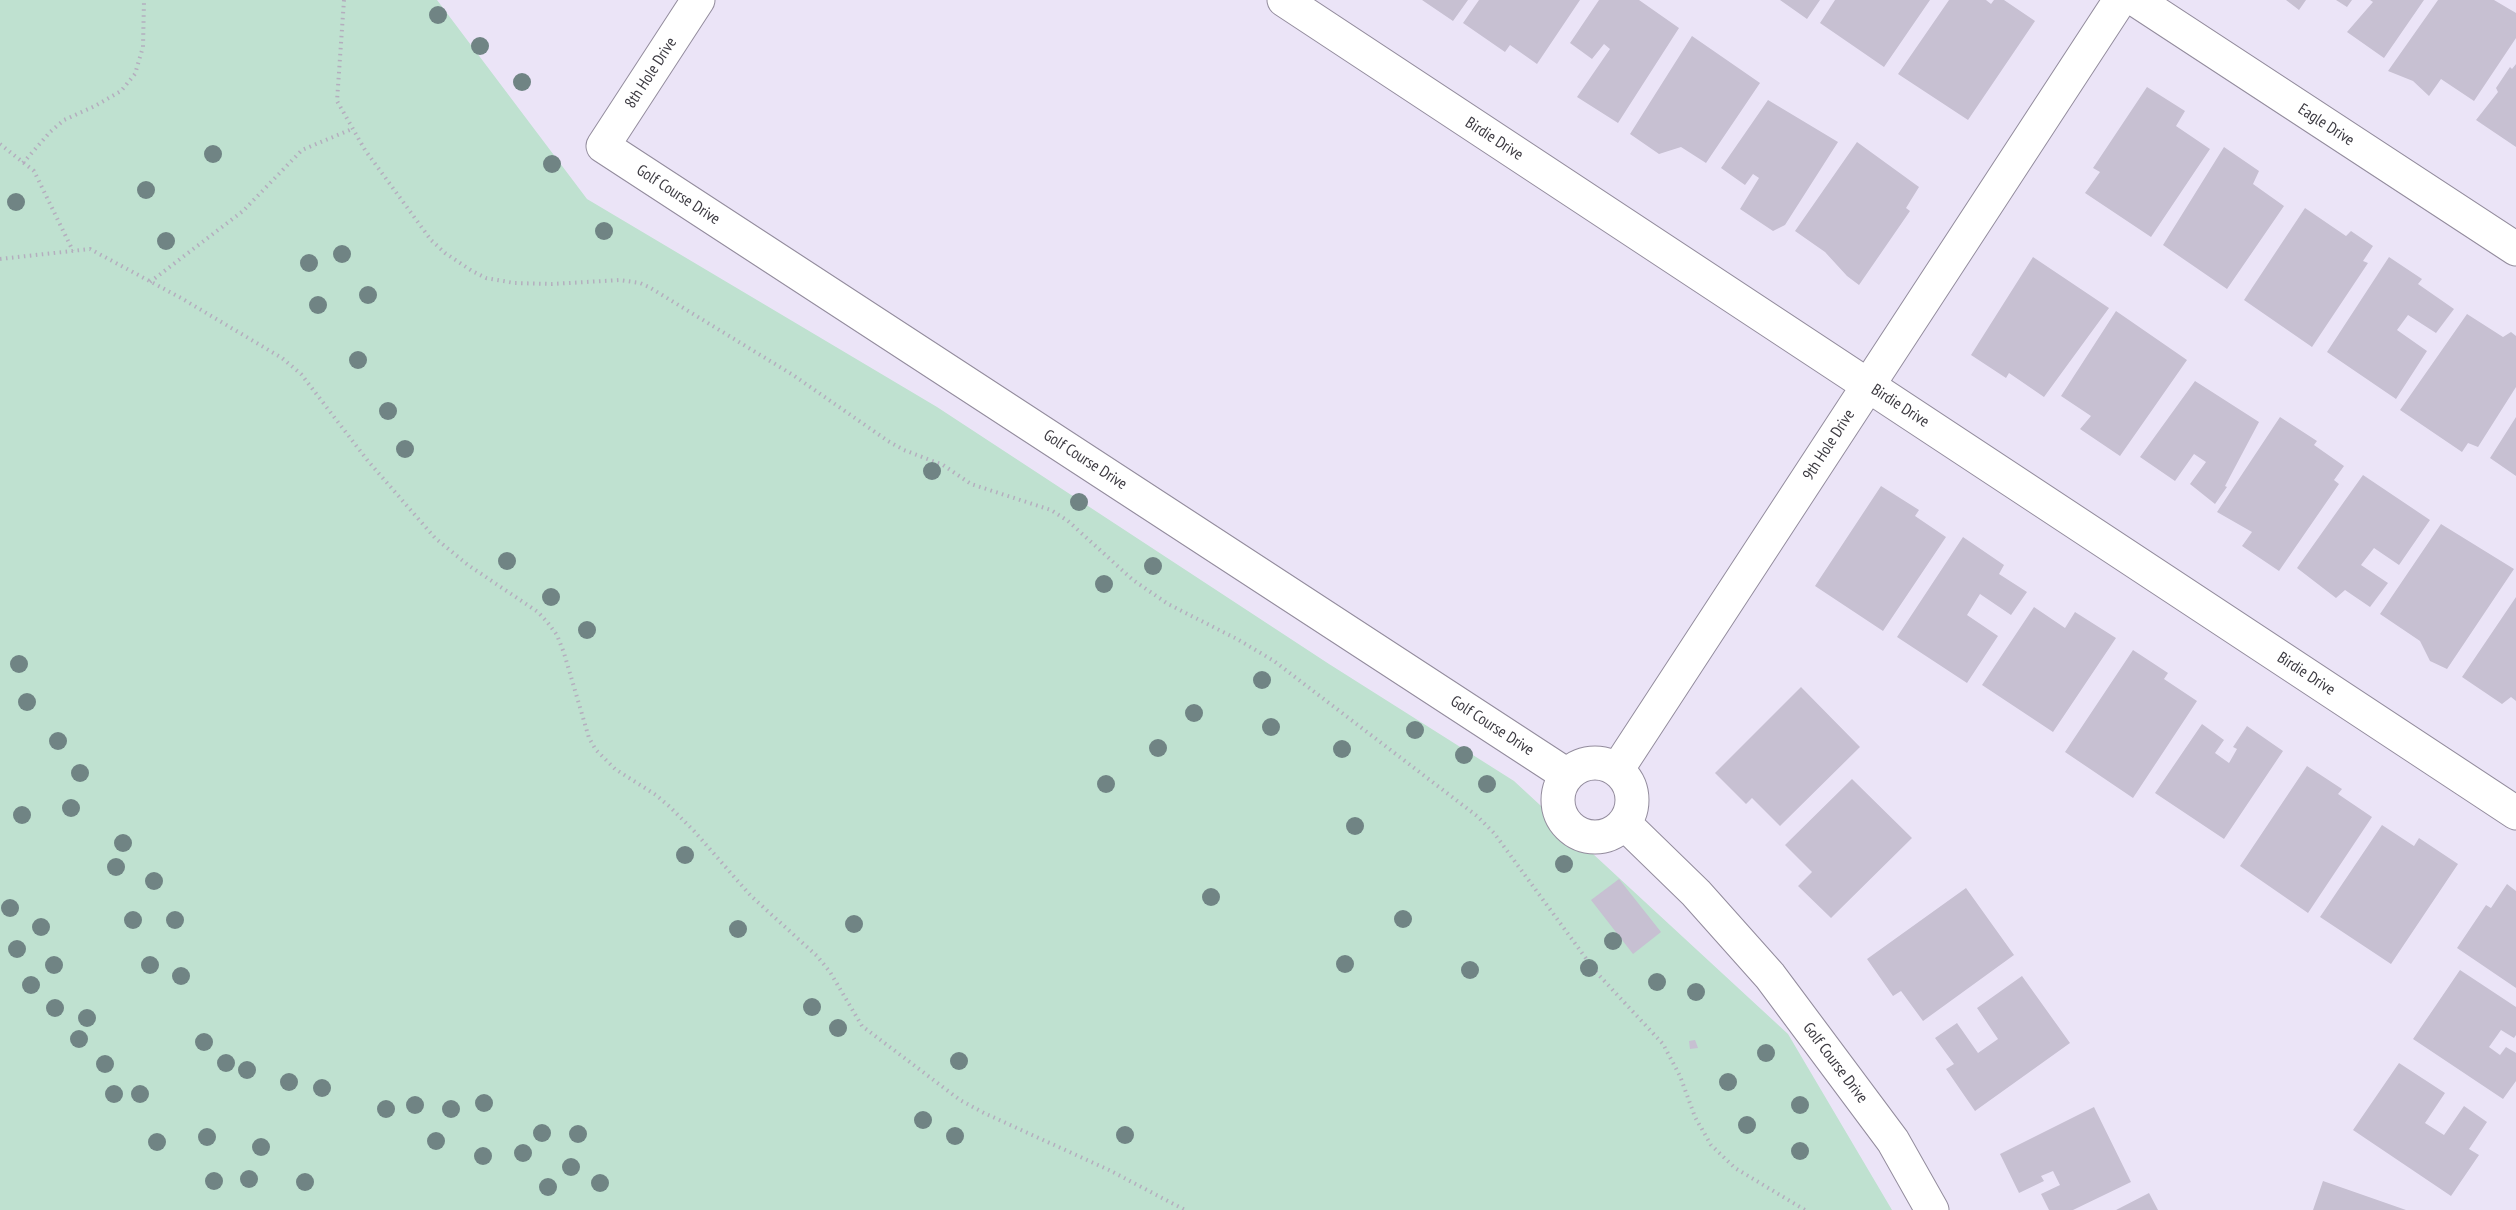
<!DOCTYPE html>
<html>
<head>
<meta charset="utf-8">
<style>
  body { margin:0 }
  canvas { display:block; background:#ebe4f7 }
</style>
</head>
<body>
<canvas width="2516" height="1210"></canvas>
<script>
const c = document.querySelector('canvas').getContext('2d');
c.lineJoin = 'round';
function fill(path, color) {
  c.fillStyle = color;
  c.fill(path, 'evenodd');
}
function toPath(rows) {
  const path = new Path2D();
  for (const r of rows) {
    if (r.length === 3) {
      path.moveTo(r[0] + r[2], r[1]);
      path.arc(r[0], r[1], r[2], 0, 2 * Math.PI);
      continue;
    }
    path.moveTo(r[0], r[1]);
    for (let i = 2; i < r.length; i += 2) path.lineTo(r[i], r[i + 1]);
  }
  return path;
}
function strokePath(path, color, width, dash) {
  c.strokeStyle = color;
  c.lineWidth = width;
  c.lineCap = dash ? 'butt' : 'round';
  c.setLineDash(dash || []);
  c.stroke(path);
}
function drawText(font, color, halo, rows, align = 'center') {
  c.font = font + ' "PT Sans Narrow",sans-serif';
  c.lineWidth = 6;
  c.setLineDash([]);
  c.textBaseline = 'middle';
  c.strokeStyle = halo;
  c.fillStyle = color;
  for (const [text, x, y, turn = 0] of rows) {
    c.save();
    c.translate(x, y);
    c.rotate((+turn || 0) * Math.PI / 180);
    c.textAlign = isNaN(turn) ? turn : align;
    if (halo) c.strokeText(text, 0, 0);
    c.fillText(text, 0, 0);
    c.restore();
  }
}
fill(toPath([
  [0,0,437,0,587,199,937,407,1329,664,1514,781,1788,1034,1892,1210,0,1210]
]), '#bfe1d0');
fill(toPath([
  [1422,0,1468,0,1453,21],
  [1479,0,1580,0,1537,64,1510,45,1505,52,1463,23],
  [1599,0,1639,0,1679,28,1618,123,1577,97,1610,49,1604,44,1592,59,1570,43],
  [1780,0,1820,0,1807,19],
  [1835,0,1930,0,1884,67,1820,23],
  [1949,0,1986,0,1991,4,1994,0,2004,0,2035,21,1968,120,1898,74],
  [2286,0,2306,0,2299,10],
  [2336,0,2352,0,2347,7],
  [2370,0,2424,0,2384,58,2347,32,2373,2],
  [2438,0,2494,0,2516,13,2516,38,2474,101,2441,79,2429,96,2413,81,2388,71],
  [1692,36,1760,83,1706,163,1681,147,1659,154,1630,134],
  [2516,64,2516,147,2476,120,2498,92,2496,88,2510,67,2512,69],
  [2147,87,2185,111,2176,126,2210,149,2151,237,2085,193,2100,172,2093,168],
  [1768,100,1838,142,1785,225,1773,231,1740,209,1759,178,1753,174,1745,185,1721,168],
  [1857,142,1919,187,1906,208,1910,211,1859,285,1847,276,1825,252,1795,231],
  [2224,147,2259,171,2253,184,2284,206,2227,289,2163,245],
  [2305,208,2346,236,2351,231,2373,246,2363,261,2368,263,2312,347,2244,300],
  [2033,257,2109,308,2044,397,2009,373,2006,378,1971,355],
  [2389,257,2422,279,2418,284,2454,309,2436,333,2408,315,2397,330,2427,351,2396,399,2327,352],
  [2116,311,2187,360,2120,456,2080,429,2091,416,2061,396],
  [2467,314,2503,337,2511,332,2516,336,2516,387,2478,447,2468,443,2462,452,2400,410],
  [2195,381,2259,422,2225,486,2227,487,2215,504,2190,484,2206,462,2194,454,2175,481,2140,457],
  [2280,417,2317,441,2314,445,2344,466,2334,480,2339,484,2279,571,2242,546,2252,532,2217,512],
  [2516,417,2516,476,2490,458],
  [2363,475,2430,520,2399,565,2374,548,2361,565,2388,583,2370,607,2345,590,2336,598,2297,568],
  [1881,486,1919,510,1915,516,1946,537,1883,631,1815,586],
  [2441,524,2514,569,2447,669,2430,661,2420,641,2380,614],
  [1963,537,2004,565,1999,574,2027,592,2011,615,1980,594,1967,615,1998,636,1967,683,1897,637],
  [2516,597,2516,701,2511,697,2502,704,2462,677],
  [2034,607,2065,628,2075,612,2116,638,2053,732,1982,685],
  [2133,650,2168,673,2164,679,2197,701,2133,798,2065,752],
  [1801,687,1860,747,1780,826,1752,798,1746,804,1715,773],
  [2202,724,2224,740,2215,753,2229,763,2237,749,2233,747,2247,726,2283,751,2224,839,2155,793],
  [2307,766,2342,789,2338,794,2372,817,2308,913,2240,866],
  [1852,779,1912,838,1831,918,1798,886,1812,872,1785,845],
  [2382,825,2414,846,2419,838,2458,864,2391,964,2320,917],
  [1619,879,1661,932,1633,954,1591,900],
  [2507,884,2516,891,2516,988,2457,948,2486,905,2491,908],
  [1966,888,2014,955,1923,1021,1901,991,1893,996,1867,959],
  [2460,970,2516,1007,2516,1035,2514,1038,2501,1030,2489,1047,2500,1055,2506,1047,2516,1053,2516,1081,2503,1099,2413,1039],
  [2022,976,2070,1043,1975,1111,1946,1069,1954,1064,1935,1038,1957,1023,1978,1053,1998,1039,1977,1008],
  [1695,1040,1698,1048,1690,1049,1689,1041],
  [2399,1063,2445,1093,2425,1123,2444,1135,2464,1106,2487,1122,2469,1149,2479,1155,2451,1196,2353,1130],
  [2094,1107,2131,1182,2073,1210,2049,1210,2041,1194,2060,1185,2053,1171,2041,1176,2044,1181,2019,1193,2000,1154],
  [2323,1181,2406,1210,2313,1210],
  [2149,1193,2158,1210,2116,1210]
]), '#c7c0d2');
const minor = toPath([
  [698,0,603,146,1567,775],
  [1284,0,2516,813],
  [2136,0,2516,249],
  [1595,800,37],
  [1617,770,2120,0],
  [1624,823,1696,893,1770,976,1893,1141,1932,1210]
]);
strokePath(minor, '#938c9d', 35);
strokePath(toPath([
  [344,0,337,101,365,150,431,240,445,253,472,271,486,278,514,283,552,284,620,280,640,283,649,287,793,375,888,441,904,450,943,465,971,484,1051,510,1068,521,1133,580,1168,604,1237,639,1274,661,1477,816,1494,833,1596,972,1663,1044,1680,1076,1695,1117,1711,1145,1735,1168,1805,1210],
  [0,144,34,171,73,251],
  [23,163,50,132,64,120,95,106,121,91,135,74,143,47,144,0],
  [0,259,90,249,181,298,282,358,301,374,368,461,435,538,468,565,538,612,548,623,557,635,564,653,589,738,596,750,615,769,656,795,670,807,694,831,751,896,817,956,830,972,862,1026,960,1100,984,1113,1109,1170,1185,1210],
  [150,282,243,211,302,150,352,129]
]), '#b4aebe', 4, [1.5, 4.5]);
strokePath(minor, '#fff', 33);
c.fillStyle = '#708484';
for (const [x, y] of [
  [438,15],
  [480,46],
  [522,82],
  [213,154],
  [552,164],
  [146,190],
  [16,202],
  [604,231],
  [166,241],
  [342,254],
  [309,263],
  [368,295],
  [318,305],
  [358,360],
  [388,411],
  [405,449],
  [932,471],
  [1079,502],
  [507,561],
  [1153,566],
  [1104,584],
  [551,597],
  [587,630],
  [19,664],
  [1262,680],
  [27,702],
  [1194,713],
  [1271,727],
  [1415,730],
  [58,741],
  [1158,748],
  [1342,749],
  [1464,755],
  [80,773],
  [1106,784],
  [1487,784],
  [71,808],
  [22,815],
  [1355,826],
  [123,843],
  [685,855],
  [1564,864],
  [116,867],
  [154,881],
  [1211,897],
  [10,908],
  [1403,919],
  [133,920],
  [175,920],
  [854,924],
  [41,927],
  [738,929],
  [1613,941],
  [17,949],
  [1345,964],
  [54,965],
  [150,965],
  [1589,968],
  [1470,970],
  [181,976],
  [1657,982],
  [31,985],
  [1696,992],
  [812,1007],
  [55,1008],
  [87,1018],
  [838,1028],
  [79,1039],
  [204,1042],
  [1766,1053],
  [959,1061],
  [226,1063],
  [105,1064],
  [247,1070],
  [289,1082],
  [1728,1082],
  [322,1088],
  [114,1094],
  [140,1094],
  [484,1103],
  [415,1105],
  [1800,1105],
  [386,1109],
  [451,1109],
  [923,1120],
  [1747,1125],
  [542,1133],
  [578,1134],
  [1125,1135],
  [955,1136],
  [207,1137],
  [436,1141],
  [157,1142],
  [261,1147],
  [1800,1151],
  [523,1153],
  [483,1156],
  [571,1167],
  [249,1179],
  [214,1181],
  [305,1182],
  [600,1183],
  [548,1187]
]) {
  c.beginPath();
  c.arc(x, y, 9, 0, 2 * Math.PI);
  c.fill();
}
drawText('16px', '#3c3a41', '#fff', [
  ["8th Hole Drive",651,73,-57],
  ["Eagle Drive",2326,125,33],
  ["Birdie Drive",1494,139,33],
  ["Golf Course Drive",678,195,33],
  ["Birdie Drive",1900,406,33],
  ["9th Hole Drive",1829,445,-57],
  ["Golf Course Drive",1085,460,33],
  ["Birdie Drive",2306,674,33],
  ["Golf Course Drive",1492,726,33],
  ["Golf Course Drive",1835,1063,53]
]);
</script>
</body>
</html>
